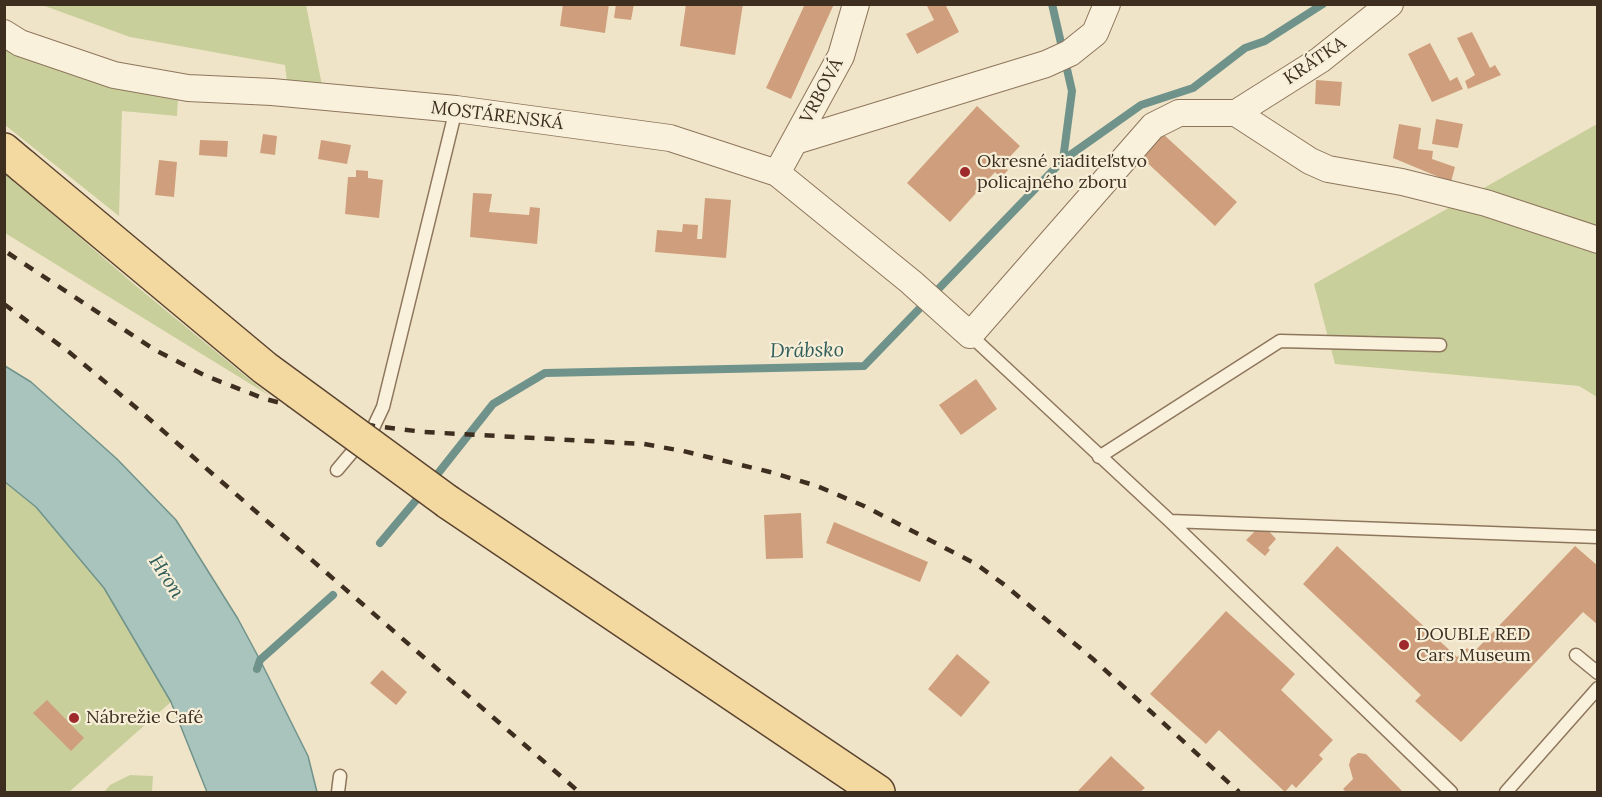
<!DOCTYPE html>
<html>
<head>
<meta charset="utf-8">
<style>
  body { margin:0 }
  #map { position:relative; width:1602px; height:797px; overflow:hidden; background:#f0e4c8; font-family:Lora,serif }
  canvas { display:block }
  .frame { position:absolute; inset:0; border:6px solid #3d2e20; pointer-events:none }
</style>
</head>
<body>
<div id="map">
<canvas width="1602" height="797"></canvas>
<div class="frame"></div>
</div>
<script>
const c = document.querySelector('canvas').getContext('2d');
c.lineJoin = 'round';
function fill(path, color) {
  c.fillStyle = color;
  c.fill(path, 'evenodd');
}
function toPath(rows) {
  const path = new Path2D();
  for (const r of rows) {
    path.moveTo(r[0], r[1]);
    for (let i = 2; i < r.length; i += 2) path.lineTo(r[i], r[i + 1]);
  }
  return path;
}
function strokePath(path, color, width, dash) {
  c.strokeStyle = color;
  c.lineWidth = width;
  c.lineCap = dash ? 'butt' : 'round';
  c.setLineDash(dash || []);
  c.stroke(path);
}
function drawText(font, color, halo, rows, align = 'center') {
  c.font = font + ' Lora,serif';
  c.lineWidth = 4.5;
  c.setLineDash([]);
  c.textBaseline = 'middle';
  c.strokeStyle = halo;
  c.fillStyle = color;
  for (const [text, x, y, turn = 0] of rows) {
    c.save();
    c.translate(x, y);
    c.rotate((+turn || 0) * Math.PI / 180);
    c.textAlign = isNaN(turn) ? turn : align;
    if (halo) c.strokeText(text, 0, 0);
    c.fillText(text, 0, 0);
    c.restore();
  }
}
fill(toPath([
  [42,5,306,5,322,85,287,82,285,65,130,37],
  [4,45,178,97,177,116,122,111,119,216,5,125],
  [1597,124,1597,397,1579,386,1335,364,1314,284],
  [5,173,135,285,270,396,5,233],
  [4,482,36,507,104,588,171,702,69,792,5,792],
  [130,775,153,776,152,792,104,792,110,785]
]), '#c9cf9b');
const water = toPath([
  [5,366,31,382,117,459,176,520,238,619,260,660,308,756,317,792,207,792,171,702,104,588,36,507,5,482,5,366]
]);
fill(water, '#a9c4bc');
strokePath(water, '#6f938a', 1.5);
strokePath(toPath([
  [1063,160,1141,105,1193,88,1245,48,1265,41,1323,4],
  [432,481,493,404,545,373,864,366,1063,160,1072,91,1052,4],
  [380,543,423,492],
  [257,669,260,660,333,595]
]), '#6f938a', 8);
fill(toPath([
  [563,4,609,4,605,33,560,26],
  [616,4,634,4,631,20,614,18],
  [686,4,743,4,735,55,680,46],
  [805,4,834,4,791,99,766,88],
  [926,4,945,4,959,32,917,54,906,34,934,20],
  [1472,32,1490,68,1495,65,1501,75,1468,89,1465,81,1475,75,1457,38],
  [1430,43,1450,81,1457,77,1463,89,1432,102,1408,54],
  [1316,80,1342,82,1340,106,1315,104],
  [977,106,1020,146,1002,165,1008,170,1001,178,995,172,950,222,907,183],
  [1436,119,1463,124,1458,148,1432,144],
  [1399,124,1421,128,1418,149,1433,151,1432,159,1455,167,1451,182,1393,158],
  [1162,133,1237,202,1215,226,1140,156],
  [263,134,277,136,275,155,260,153],
  [200,140,228,141,227,157,199,155],
  [321,140,351,145,347,164,318,159],
  [159,160,177,162,174,197,155,195],
  [356,170,368,171,368,178,383,180,379,218,345,214,348,177,356,177],
  [473,193,492,194,489,212,529,215,530,207,540,208,537,244,470,237],
  [705,198,731,200,726,258,655,252,657,230,682,232,683,224,698,225,697,239,702,239],
  [976,379,997,409,961,435,939,405],
  [801,513,803,558,766,559,764,515],
  [834,522,928,562,920,582,826,543],
  [1266,528,1276,539,1268,548,1270,550,1265,556,1246,540,1257,529],
  [1337,546,1457,657,1467,648,1473,653,1575,546,1598,566,1598,625,1583,612,1461,742,1415,701,1421,695,1303,584],
  [1226,611,1295,674,1281,690,1333,740,1319,755,1323,759,1296,788,1292,784,1285,792,1219,730,1206,744,1150,694],
  [957,654,990,682,961,717,928,689],
  [382,670,407,692,396,705,370,683],
  [47,700,84,738,71,751,33,713],
  [1358,753,1366,754,1403,792,1346,792,1343,789,1353,779,1349,765,1351,758],
  [1111,756,1145,788,1140,792,1077,792]
]), '#cf9f7d');
const lane = toPath([
  [970,335,1170,521,1451,792],
  [1099,457,1280,341,1440,345],
  [337,470,374,426,383,407,456,109],
  [1170,521,1598,537],
  [1576,655,1598,673],
  [338,792,340,776],
  [1506,792,1598,688]
]);
const street = toPath([
  [4,33,20,43,114,75,188,88,272,92,456,109,670,138,777,173,911,282,970,335,1153,126,1179,113,1236,113,1310,161,1328,169,1402,182,1486,203,1598,240],
  [1236,113,1320,60,1390,4],
  [795,141,1046,64,1070,53,1095,33,1107,4],
  [777,173,841,56,856,4]
]);
const primary = toPath([
  [4,150,23,166],
  [448,502,878,792]
]);
strokePath(lane, '#8d765c', 15);
strokePath(street, '#8d765c', 28);
strokePath(primary, '#5b4430', 36);
strokePath(lane, '#faf1dc', 12);
strokePath(street, '#faf1dc', 26);
strokePath(primary, '#f3d9a0', 33);
strokePath(toPath([
  [8,253,155,350,206,376,265,399,374,426,424,432,644,444,683,451,770,472,817,486,864,506,976,564,1006,586,1093,659,1239,792],
  [4,304,69,352,139,410,579,792]
]), '#3d2e20', 4.5, [10, 10]);
const primaryBridge = toPath([
  [23,166,265,368,448,502]
]);
strokePath(primaryBridge, '#5b4430', 36, []);
strokePath(primaryBridge, '#f3d9a0', 33);
for (const [x, y, r, color] of [
  [965,172,6,"#9e2a2b"],
  [1404,645,6,"#9e2a2b"],
  [74,718,6,"#9e2a2b"]
]) {
  const dot = new Path2D();
  dot.arc(x, y, r, 0, 2 * Math.PI);
  c.fillStyle = color;
  c.fill(dot);
  strokePath(dot, '#f7eed8', 2);
}
drawText('18px', '#3d2e20', '#f7eed8', [
  ["KRÁTKA",1315,61,-34],
  ["VRBOVÁ",822,91,-62],
  ["MOSTÁRENSKÁ",497,116,7]
]);
drawText('18px', '#3d2e20', '#f7eed8', [
  ["Okresné riaditeľstvo",977,162],
  ["policajného zboru",977,183],
  ["DOUBLE RED",1416,635],
  ["Cars Museum",1416,656],
  ["Nábrežie Café",86,718]
], 'left');
drawText('italic 20px', '#2f5d5a', '#f7eed8', [
  ["Drábsko",807,351,-1],
  ["Hron",166,577,57]
]);
</script>
</body>
</html>
